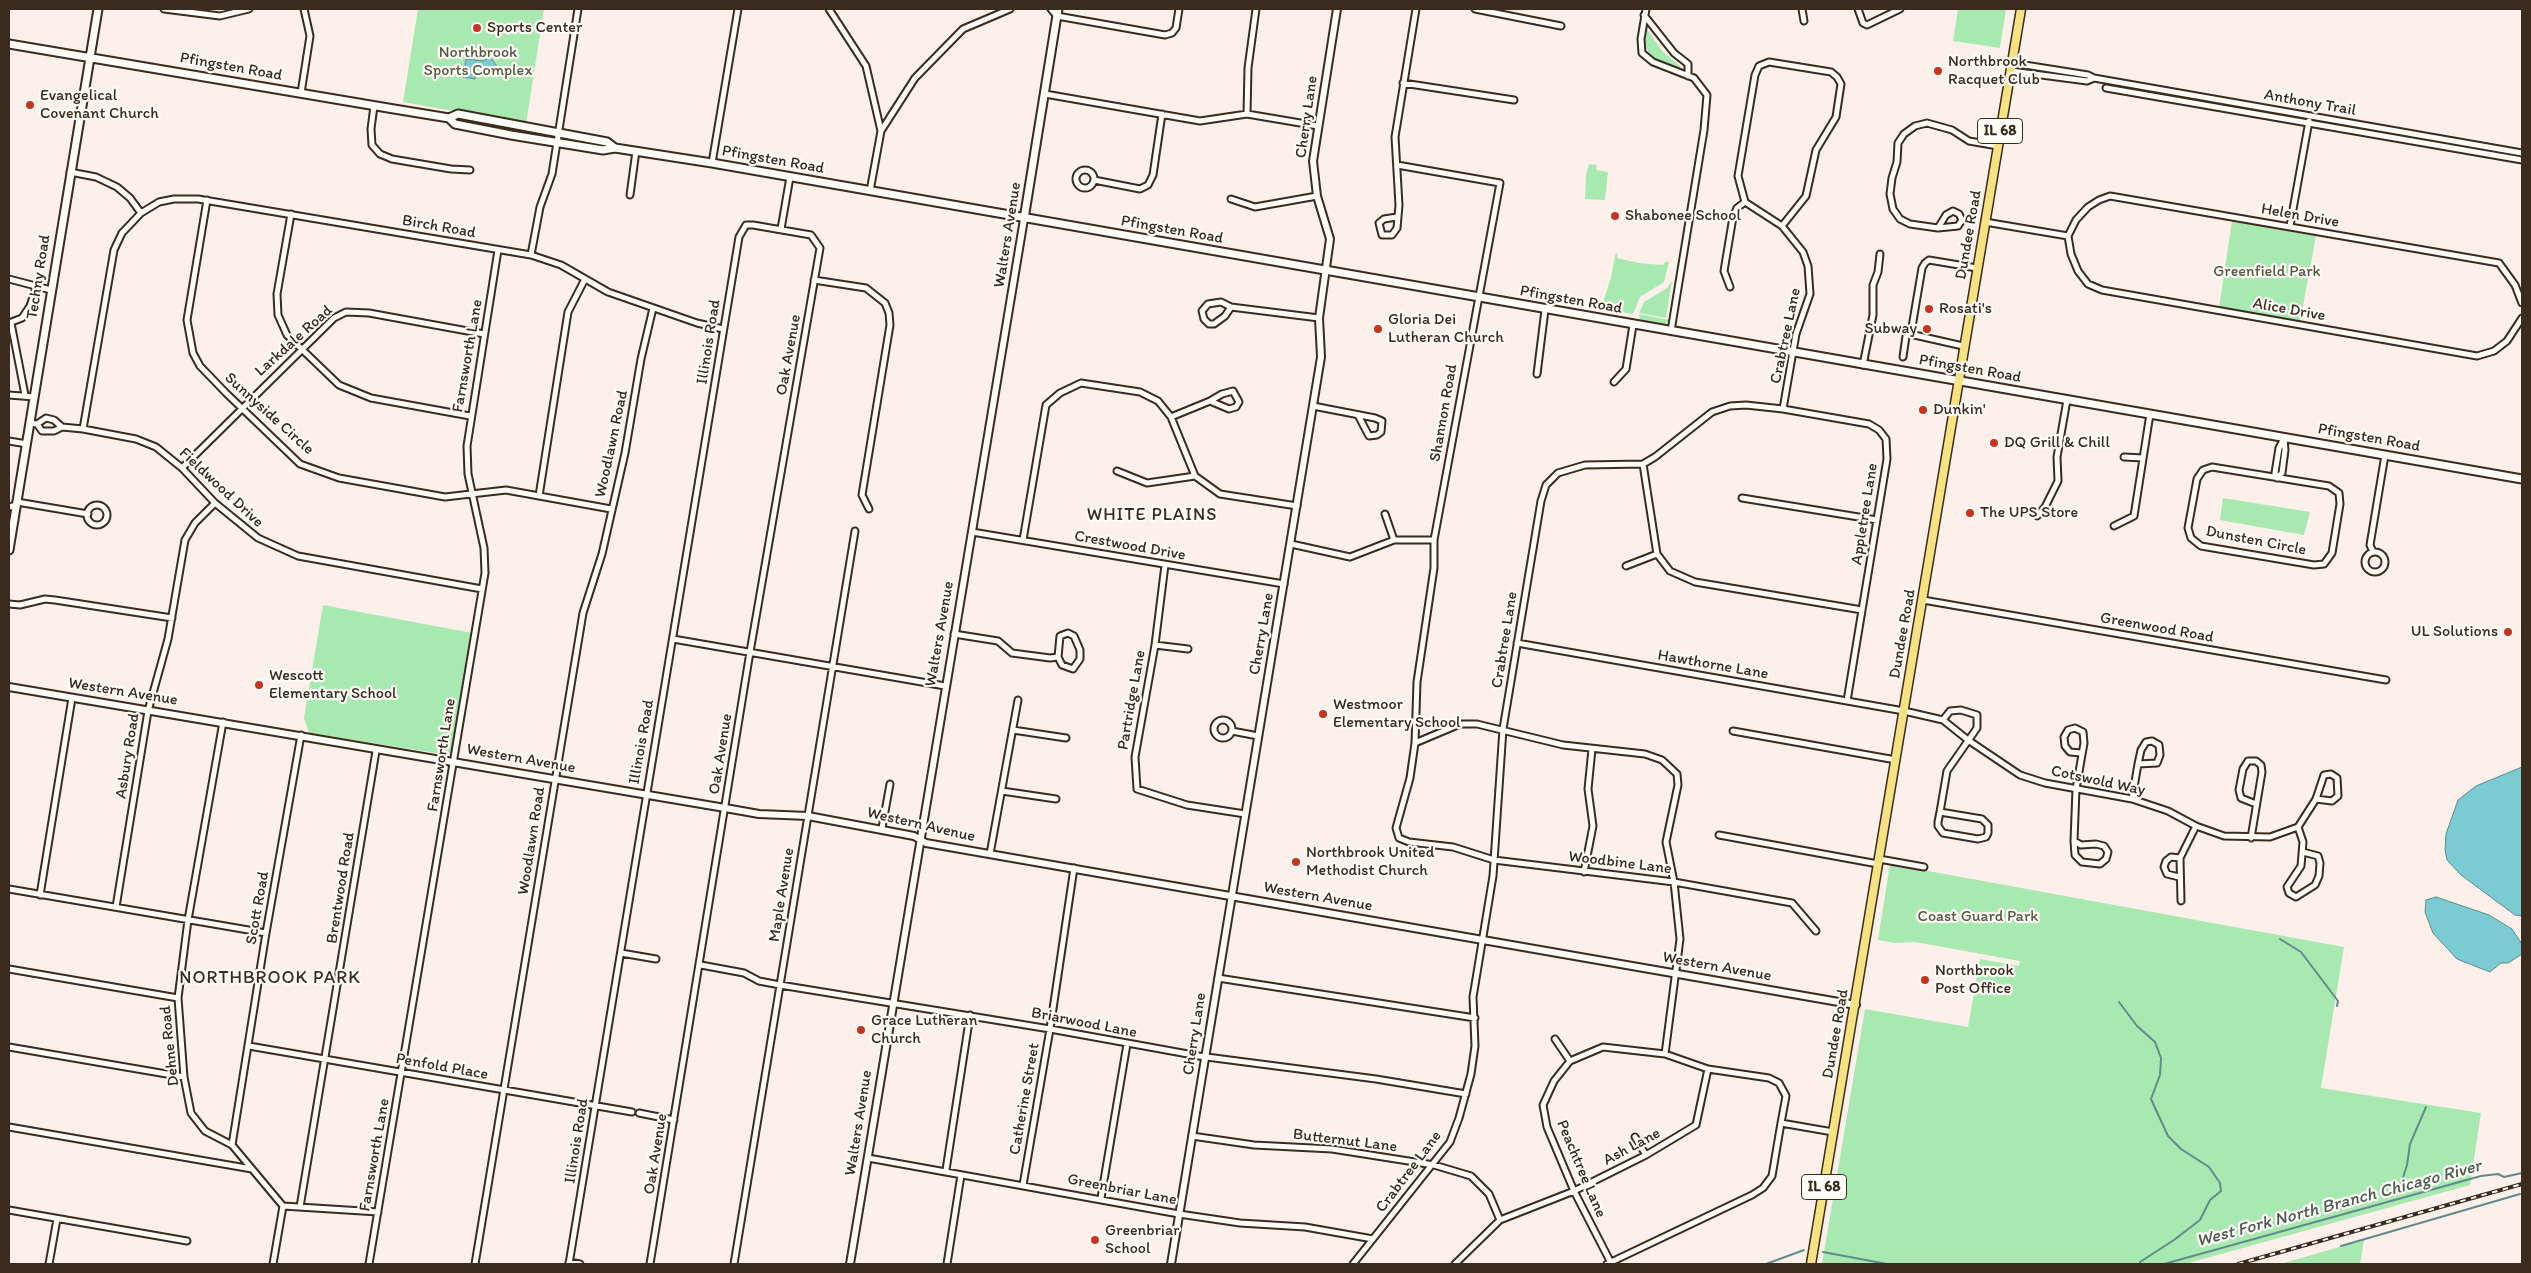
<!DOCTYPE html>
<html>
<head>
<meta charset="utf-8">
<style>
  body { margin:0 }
  #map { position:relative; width:2531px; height:1273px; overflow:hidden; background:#fdf0eb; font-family:Itim,sans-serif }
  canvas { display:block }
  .frame { position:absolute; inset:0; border:10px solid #3b2a1e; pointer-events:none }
</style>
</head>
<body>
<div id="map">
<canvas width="2531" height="1273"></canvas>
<div class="frame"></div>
</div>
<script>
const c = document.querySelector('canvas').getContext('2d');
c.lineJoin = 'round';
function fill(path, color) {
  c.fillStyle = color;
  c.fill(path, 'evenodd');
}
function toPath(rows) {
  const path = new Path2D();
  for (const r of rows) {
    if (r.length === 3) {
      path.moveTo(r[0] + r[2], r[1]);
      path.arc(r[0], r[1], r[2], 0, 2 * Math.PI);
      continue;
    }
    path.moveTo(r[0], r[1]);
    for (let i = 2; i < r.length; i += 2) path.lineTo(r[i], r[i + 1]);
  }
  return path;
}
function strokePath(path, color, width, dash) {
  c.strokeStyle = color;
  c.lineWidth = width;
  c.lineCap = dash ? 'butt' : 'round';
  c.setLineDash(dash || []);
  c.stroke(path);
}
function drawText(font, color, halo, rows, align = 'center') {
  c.font = font + ' Itim,sans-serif';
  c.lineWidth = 4.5;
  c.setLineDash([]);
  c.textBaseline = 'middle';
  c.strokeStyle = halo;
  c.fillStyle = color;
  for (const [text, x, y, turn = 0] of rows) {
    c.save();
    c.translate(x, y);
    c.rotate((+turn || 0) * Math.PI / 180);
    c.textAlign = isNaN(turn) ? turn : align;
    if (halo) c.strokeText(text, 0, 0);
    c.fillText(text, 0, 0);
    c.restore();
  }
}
fill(toPath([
  [418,9,544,9,526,124,403,102],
  [1958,9,2006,9,2000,48,1953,41],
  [1648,25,1647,29,1663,52,1680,66,1680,69,1657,60,1648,52,1644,39,1645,29],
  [1589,164,1597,165,1596,170,1608,172,1605,200,1585,199,1586,175],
  [2232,221,2316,236,2300,322,2219,308],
  [1618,253,1617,258,1639,263,1663,265,1666,261,1669,262,1664,282,1640,297,1633,314,1601,308,1611,278,1615,255],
  [1672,281,1666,318,1639,313,1644,302,1667,288],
  [1639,315,1639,314,1669,320,1664,325,1644,322,1640,320],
  [2223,498,2310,512,2304,535,2220,520],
  [323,605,472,633,452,750,448,755,309,733,304,718],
  [1890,864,2344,947,2321,1088,2481,1113,2470,1185,2185,1264,1822,1264,1865,1009,1968,1027,1980,959,2019,966,2020,961,1915,942,1895,943,1878,940],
  [2364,1240,2360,1264,2280,1264]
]), '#a8e9b2');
const water = toPath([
  [490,57,497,66,485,69,487,73,485,76,482,75,482,69,476,68,475,79,463,77,466,59,483,61,490,57],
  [2522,767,2522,916,2515,915,2461,875,2447,860,2445,850,2446,834,2458,800,2476,786,2522,767],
  [2436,897,2489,915,2512,929,2522,944,2522,954,2508,963,2501,963,2490,972,2457,959,2433,933,2425,912,2426,900,2436,897]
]);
fill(water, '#7bcbd3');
strokePath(water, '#618b8b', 1);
strokePath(toPath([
  [2280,939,2301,952,2338,1001,2337,1006],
  [2119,1002,2137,1026,2155,1042,2161,1058,2160,1075,2151,1099,2168,1136,2181,1149,2209,1167,2220,1183,2221,1191,2210,1200,2200,1220,2174,1240,2140,1262,2140,1264],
  [2402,1192,2400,1187,2407,1165,2410,1144,2426,1107],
  [2341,1246,2520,1194],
  [1823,1252,1887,1264],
  [1766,1264,1804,1250],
  [2164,1264,2481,1176,2498,1174,2504,1177,2522,1173]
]), '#618b8b', 2);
const minor = toPath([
  [164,9,220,16,249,9],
  [829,9,866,66,881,131],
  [1051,9,1057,16,1165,35,1172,33,1176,28,1179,9],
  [1475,9,1561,26],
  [1646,9,1641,39,1642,53,1653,62,1694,78,1707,95,1704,130,1671,331],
  [1802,9,1804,21],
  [1858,9,1863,23,1867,25,1900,9],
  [1644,15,1674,53,1688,64,1688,76],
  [2011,71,2087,81,2094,78,2088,75,2012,63],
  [2094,78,2522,153],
  [1403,83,1514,100],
  [2106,88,2522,160],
  [301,93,310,36,304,9],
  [1045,94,1200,121,1247,114,1318,126],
  [374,106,371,129,372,145,380,154,392,159,451,169,470,170],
  [1247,114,1248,68,1256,9],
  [712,163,738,9],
  [1397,165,1500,183,1434,540,1434,568,1417,682,1415,743,1410,778,1396,828,1399,838,1409,842,1453,847,1494,860,1674,882,1792,903,1816,931],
  [1085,179,9],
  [70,172,96,177,117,187,130,198,141,213,122,233,114,250,83,429],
  [1094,180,1140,189,1148,185,1153,175,1162,114],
  [870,191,881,131,915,78,963,29,1010,9],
  [630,195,636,151],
  [1231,199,1255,207,1317,196],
  [207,200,187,320,193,353,200,366,226,393,300,464,339,478,445,497,506,490,611,509],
  [141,213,159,202,174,199,198,199,531,255,561,265,608,292,697,323,723,329],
  [291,214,277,294,278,315,287,335,339,385,371,398,470,416],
  [1397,217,1384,219,1379,223,1382,235,1392,235,1397,228,1399,205,1395,137,1416,9],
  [1985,222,2068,236],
  [1782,226,1806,196,1816,150,1836,117,1841,84,1837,77,1831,72,1769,62,1759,66,1755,75,1738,176,1745,202,1782,226,1803,252,1808,266,1810,294,1796,334,1783,409],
  [2290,226,2309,121],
  [1938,228,1946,215,1953,211,1959,214,1962,220,1958,226,1938,228,1910,224,1900,219,1893,209,1890,194,1892,178,1897,162,1898,143,1904,134,1915,126,1927,123,1952,130,1969,141,1998,146],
  [781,229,790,177],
  [2068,236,2071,254,2078,271,2088,284,2102,290,2477,356,2494,351,2507,341,2522,318],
  [2068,236,2076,220,2088,207,2099,200,2110,196,2499,263,2515,285,2522,303],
  [531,255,540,207,552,174,578,9],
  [9,279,51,290],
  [814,280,866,288,885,303,889,313,890,325,862,495,869,509],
  [1730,287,1724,271,1733,217,1737,208,1745,202],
  [1231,307,1225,316,1214,324,1209,324,1204,319,1202,311,1208,304,1221,302,1231,307,1319,318],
  [9,323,22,318,30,306,36,288],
  [11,323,25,395],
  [1912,327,1922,268,1925,263,1929,260,1977,268],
  [1903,357,1906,336,1910,334,1963,346],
  [1863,365,1873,315,1873,285,1878,272,1880,254],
  [1537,374,1545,310],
  [1614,382,1626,369,1633,325],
  [9,395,34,397],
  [1313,406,1375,418,1382,421,1381,432,1377,435,1369,436,1358,415],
  [1171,417,1210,401,1229,409,1236,407,1239,402,1233,391,1222,394,1210,401],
  [30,423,37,424,42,431,54,431,62,427,83,429,136,439,156,447,182,468,215,503,258,538,298,556,482,589],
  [37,424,46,418,54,420,62,427],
  [2284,438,2285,450,2282,473,2277,478,2275,473,2279,448,2284,438],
  [9,441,27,444],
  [2124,457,2143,458],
  [1643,464,1657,554,1670,571,1695,582,1862,610],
  [2212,467,2329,486,2339,493,2340,504,2332,553,2324,564,2314,565,2201,546,2191,538,2188,528,2197,479,2203,470,2212,467],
  [182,468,334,318,346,312,369,313,484,334],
  [1117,471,1147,483,1195,476],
  [539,496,568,312,585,279],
  [1742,498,1877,520],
  [17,502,88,514],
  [97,515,10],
  [9,507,17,505],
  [1385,514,1394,540],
  [2037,516,2045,507,2058,481,2057,457,2067,400],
  [2114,526,2134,516,2150,414],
  [972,532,1284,584],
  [1023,540,1046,405,1060,393,1081,383,1140,392,1158,401,1171,417,1195,476,1220,494,1297,506],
  [1291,544,1350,557,1394,540,1434,540],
  [2373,552,2370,545,2385,455],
  [2375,562,10],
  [1165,565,1155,645,1135,757,1137,789,1187,805,1245,814],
  [1626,566,1657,554],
  [1923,600,2386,680],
  [9,604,20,605,45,599,55,600,172,618],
  [954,634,998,641,1012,653,1050,658,1058,657,1062,665,1073,669,1080,659,1080,650,1074,636,1068,633,1060,636,1058,657],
  [673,639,945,686],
  [1517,643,1904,711,1943,720,1968,740,2020,775,2045,783,2132,799,2168,811,2196,826,2224,836,2270,837,2298,827],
  [1155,645,1188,649],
  [1223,729,9],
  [223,722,188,920,178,998,184,1077,191,1113,205,1131,232,1145,283,1206,378,1212],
  [1013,730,1066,738],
  [1232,731,1258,736],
  [1733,731,1896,760],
  [1415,743,1460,724,1477,724,1563,745,1645,754,1662,760,1677,774,1678,785,1666,842,1674,882,1680,939,1665,1054],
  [1002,791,1056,799],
  [2132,799,2138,764,2141,750,2146,742,2152,741,2159,745,2160,755,2157,763,2138,764],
  [1940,812,1982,819,1988,825,1988,833,1986,837,1978,839,1943,833,1938,826,1938,822,1940,812,1947,771,1977,728,1977,715,1961,710,1950,711,1943,720],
  [2298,827,2303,842,2301,866,2287,887,2289,893,2296,897,2315,885,2319,876,2320,863,2318,856,2303,852],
  [2298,827,2316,799,2324,775,2331,774,2337,778,2338,796,2332,801,2316,799],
  [882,828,890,784],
  [1719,835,1878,864],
  [2251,838,2262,772,2261,765,2256,761,2248,761,2243,769,2239,790,2241,798,2256,804],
  [2074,841,2081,845,2096,844,2104,846,2108,852,2106,859,2100,864,2082,862,2075,855,2074,841,2076,789,2084,743,2083,732,2075,728,2068,730,2064,737,2065,746,2070,752,2081,753],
  [990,854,1018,700],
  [1879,859,1924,867],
  [1584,872,1593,826,1588,789,1592,749],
  [2179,877,2167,874,2164,867,2166,861,2171,857,2180,858],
  [9,889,266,933],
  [40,895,72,698],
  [2181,901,2180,858,2196,826],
  [116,907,148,711,168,639,185,540,195,523,215,503],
  [621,953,656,959],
  [701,965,744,973,759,981,780,985,1050,1029,1199,1056,1376,1079,1466,1094],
  [9,969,178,998],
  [1218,978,1475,1018],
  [1555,1039,1570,1061],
  [249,1046,632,1112],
  [9,1047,184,1077],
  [639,1113,674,1120],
  [9,1127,252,1169],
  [1192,1136,1254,1145,1332,1149,1434,1165,1471,1176,1489,1194,1500,1220],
  [1635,1137,1646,1155],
  [232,1145,266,933,301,735],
  [868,1158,1179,1214,1240,1223,1305,1227,1373,1239],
  [946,1170,970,1015],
  [1023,1185,1050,1029,1074,868],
  [1101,1198,1127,1044],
  [300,1207,376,751],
  [9,1210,187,1241],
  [569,1262,580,1264],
  [1611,1263,1574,1191,1547,1127,1543,1105,1554,1081,1570,1061,1603,1047,1665,1054,1708,1069,1769,1078,1779,1083,1786,1096,1781,1123,1833,1132],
  [49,1264,57,1219],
  [273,1264,283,1206],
  [369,1264,485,573,484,548,468,474,467,446,498,250],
  [475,1264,583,613,602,554,625,453,641,359,653,308],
  [569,1264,739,237,746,225,753,225,811,235,820,248,750,652,650,1264],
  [734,1264,855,531],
  [947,1264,961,1175],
  [1353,1264,1450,1142,1459,1118,1471,1074,1475,1046,1473,997,1493,876,1503,729,1541,501,1546,485,1558,473,1585,465,1643,464,1655,457,1712,412,1730,406,1746,405,1783,409,1869,424,1879,430,1886,439,1887,459,1847,701],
  [1455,1264,1500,1220,1574,1191,1646,1155,1696,1125,1708,1069],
  [1607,1264,1752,1195,1763,1188,1772,1176,1781,1123]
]);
const tertiary = toPath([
  [9,687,725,808,759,814,808,816,914,836,926,843,1856,1005],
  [850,1264,1024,219],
  [1171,1264,1321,357,1319,318,1330,239,1317,196,1313,161,1337,9]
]);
const secondary = toPath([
  [9,44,394,109,449,118,458,114,607,142,615,148],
  [449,118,455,124,511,135,603,150,615,148,712,163,2522,479],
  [1024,219,1058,9],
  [9,550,98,9]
]);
const primary = toPath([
  [1811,1264,2021,9]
]);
strokePath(minor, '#3b2a1e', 9);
strokePath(tertiary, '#3b2a1e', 10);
strokePath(secondary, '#3b2a1e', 11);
strokePath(primary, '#3b2a1e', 11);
strokePath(minor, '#fdfcf7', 5);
strokePath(tertiary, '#fdfcf7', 6);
strokePath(secondary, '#fdfcf7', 7);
strokePath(primary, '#f7e281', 8);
const rail = toPath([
  [2238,1264,2522,1184]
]);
strokePath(rail, '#3b2a1e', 4);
strokePath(rail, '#fdfcf7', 2, [5.5]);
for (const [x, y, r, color] of [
  [477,28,5,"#c8321e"],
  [1938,71,5,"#c8321e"],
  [30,105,5,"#c8321e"],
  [1615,216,5,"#c8321e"],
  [1929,309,5,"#c8321e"],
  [1378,329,5,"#c8321e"],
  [1927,329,5,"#c8321e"],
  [1923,410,5,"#c8321e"],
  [1994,443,5,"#c8321e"],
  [1970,513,5,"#c8321e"],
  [2508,632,5,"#c8321e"],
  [259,685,5,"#c8321e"],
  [1323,714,5,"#c8321e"],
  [1296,862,5,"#c8321e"],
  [1925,980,5,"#c8321e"],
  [861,1030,5,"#c8321e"],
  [1095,1240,5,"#c8321e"]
]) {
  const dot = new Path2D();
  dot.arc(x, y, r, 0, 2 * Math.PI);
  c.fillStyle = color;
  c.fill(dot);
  strokePath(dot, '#fdfcf7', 2);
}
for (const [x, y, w] of [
  [2000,131,45],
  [1824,1187,45]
]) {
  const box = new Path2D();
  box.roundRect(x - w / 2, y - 12.5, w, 25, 4);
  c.fillStyle = '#fdfcf7';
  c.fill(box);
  strokePath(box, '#3b2a1e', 1);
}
drawText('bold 15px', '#3b2a1e', null, [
  ["IL 68",2000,131],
  ["IL 68",1824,1187]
]);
drawText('16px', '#3b2a1e', '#fdfcf7', [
  ["Sports Center",487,28],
  ["Northbrook",1948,62],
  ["Racquet Club",1948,80],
  ["Evangelical",40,96],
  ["Covenant Church",40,114],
  ["Shabonee School",1625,216],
  ["Rosati's",1939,309],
  ["Gloria Dei",1388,320],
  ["Lutheran Church",1388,338],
  ["Subway",1917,329,"right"],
  ["Dunkin'",1933,410],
  ["DQ Grill & Chill",2004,443],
  ["The UPS Store",1980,513],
  ["UL Solutions",2498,632,"right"],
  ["Wescott",269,676],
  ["Elementary School",269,694],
  ["Westmoor",1333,705],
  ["Elementary School",1333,723],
  ["Northbrook United",1306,853],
  ["Methodist Church",1306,871],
  ["Northbrook",1935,971],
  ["Post Office",1935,989],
  ["Grace Lutheran",871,1021],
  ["Church",871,1039],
  ["Greenbriar",1105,1231],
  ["School",1105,1249]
], 'left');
drawText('16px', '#565a43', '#fdfcf7', [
  ["Northbrook",478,53],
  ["Sports Complex",478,71],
  ["Greenfield Park",2267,272],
  ["Coast Guard Park",1978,917]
]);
drawText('16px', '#3b2a1e', '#fdfcf7', [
  ["Pfingsten Road",231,67,10],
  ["Anthony Trail",2310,103,10],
  ["Cherry Lane",1307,117,-82],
  ["Pfingsten Road",773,160,10],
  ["Helen Drive",2300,216,10],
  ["Birch Road",439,227,10],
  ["Pfingsten Road",1172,230,10],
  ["Walters Avenue",1008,235,-81],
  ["Dundee Road",1969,235,-80],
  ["Techny Road",39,277,-81],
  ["Pfingsten Road",1571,300,10],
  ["Alice Drive",2289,310,10],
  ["Crabtree Lane",1786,336,-78],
  ["Larkdale Road",294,341,-42],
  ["Illinois Road",709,342,-81],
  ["Oak Avenue",789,355,-80],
  ["Farnsworth Lane",468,356,-80],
  ["Pfingsten Road",1970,369,10],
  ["Shannon Road",1444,413,-80],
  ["Sunnyside Circle",269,414,42],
  ["Pfingsten Road",2369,438,10],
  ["Woodlawn Road",612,444,-78],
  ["Fieldwood Drive",221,488,43],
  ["Appletree Lane",1865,514,-81],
  ["Dunsten Circle",2256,541,11],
  ["Crestwood Drive",1130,546,10],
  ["Greenwood Road",2157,628,10],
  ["Walters Avenue",940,634,-80],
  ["Cherry Lane",1262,634,-80],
  ["Dundee Road",1903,634,-80],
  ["Crabtree Lane",1505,640,-81],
  ["Hawthorne Lane",1713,665,10],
  ["Western Avenue",123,692,9],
  ["Partridge Lane",1132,700,-80],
  ["Illinois Road",642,742,-80],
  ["Oak Avenue",721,754,-81],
  ["Farnsworth Lane",442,755,-81],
  ["Asbury Road",128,756,-81],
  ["Western Avenue",521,759,10],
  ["Cotswold Way",2098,781,12],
  ["Western Avenue",921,825,13],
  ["Woodlawn Road",532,841,-81],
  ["Woodbine Lane",1620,863,7],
  ["Brentwood Road",341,888,-81],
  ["Maple Avenue",782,895,-81],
  ["Western Avenue",1318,897,10],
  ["Scott Road",258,908,-80],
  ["Western Avenue",1717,967,10],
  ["Briarwood Lane",1084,1023,11],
  ["Cherry Lane",1195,1034,-81],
  ["Dundee Road",1836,1034,-80],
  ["Dehne Road",170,1046,-96],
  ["Penfold Place",442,1067,10],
  ["Catherine Street",1025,1099,-80],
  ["Walters Avenue",859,1123,-81],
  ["Illinois Road",577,1141,-81],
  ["Butternut Lane",1345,1141,7],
  ["Ash Lane",1632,1147,-28],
  ["Oak Avenue",656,1154,-81],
  ["Farnsworth Lane",375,1155,-80],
  ["Peachtree Lane",1581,1169,67],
  ["Crabtree Lane",1409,1172,-53],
  ["Greenbriar Lane",1122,1190,11]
]);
c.letterSpacing = '1px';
drawText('18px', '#3b2a1e', '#fdfcf7', [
  ["WHITE PLAINS",1152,515],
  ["NORTHBROOK PARK",270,978]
]);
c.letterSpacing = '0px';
drawText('italic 18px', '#4e5a54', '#fdfcf7', [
  ["West Fork North Branch Chicago River",2339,1204,-15]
]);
</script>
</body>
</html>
